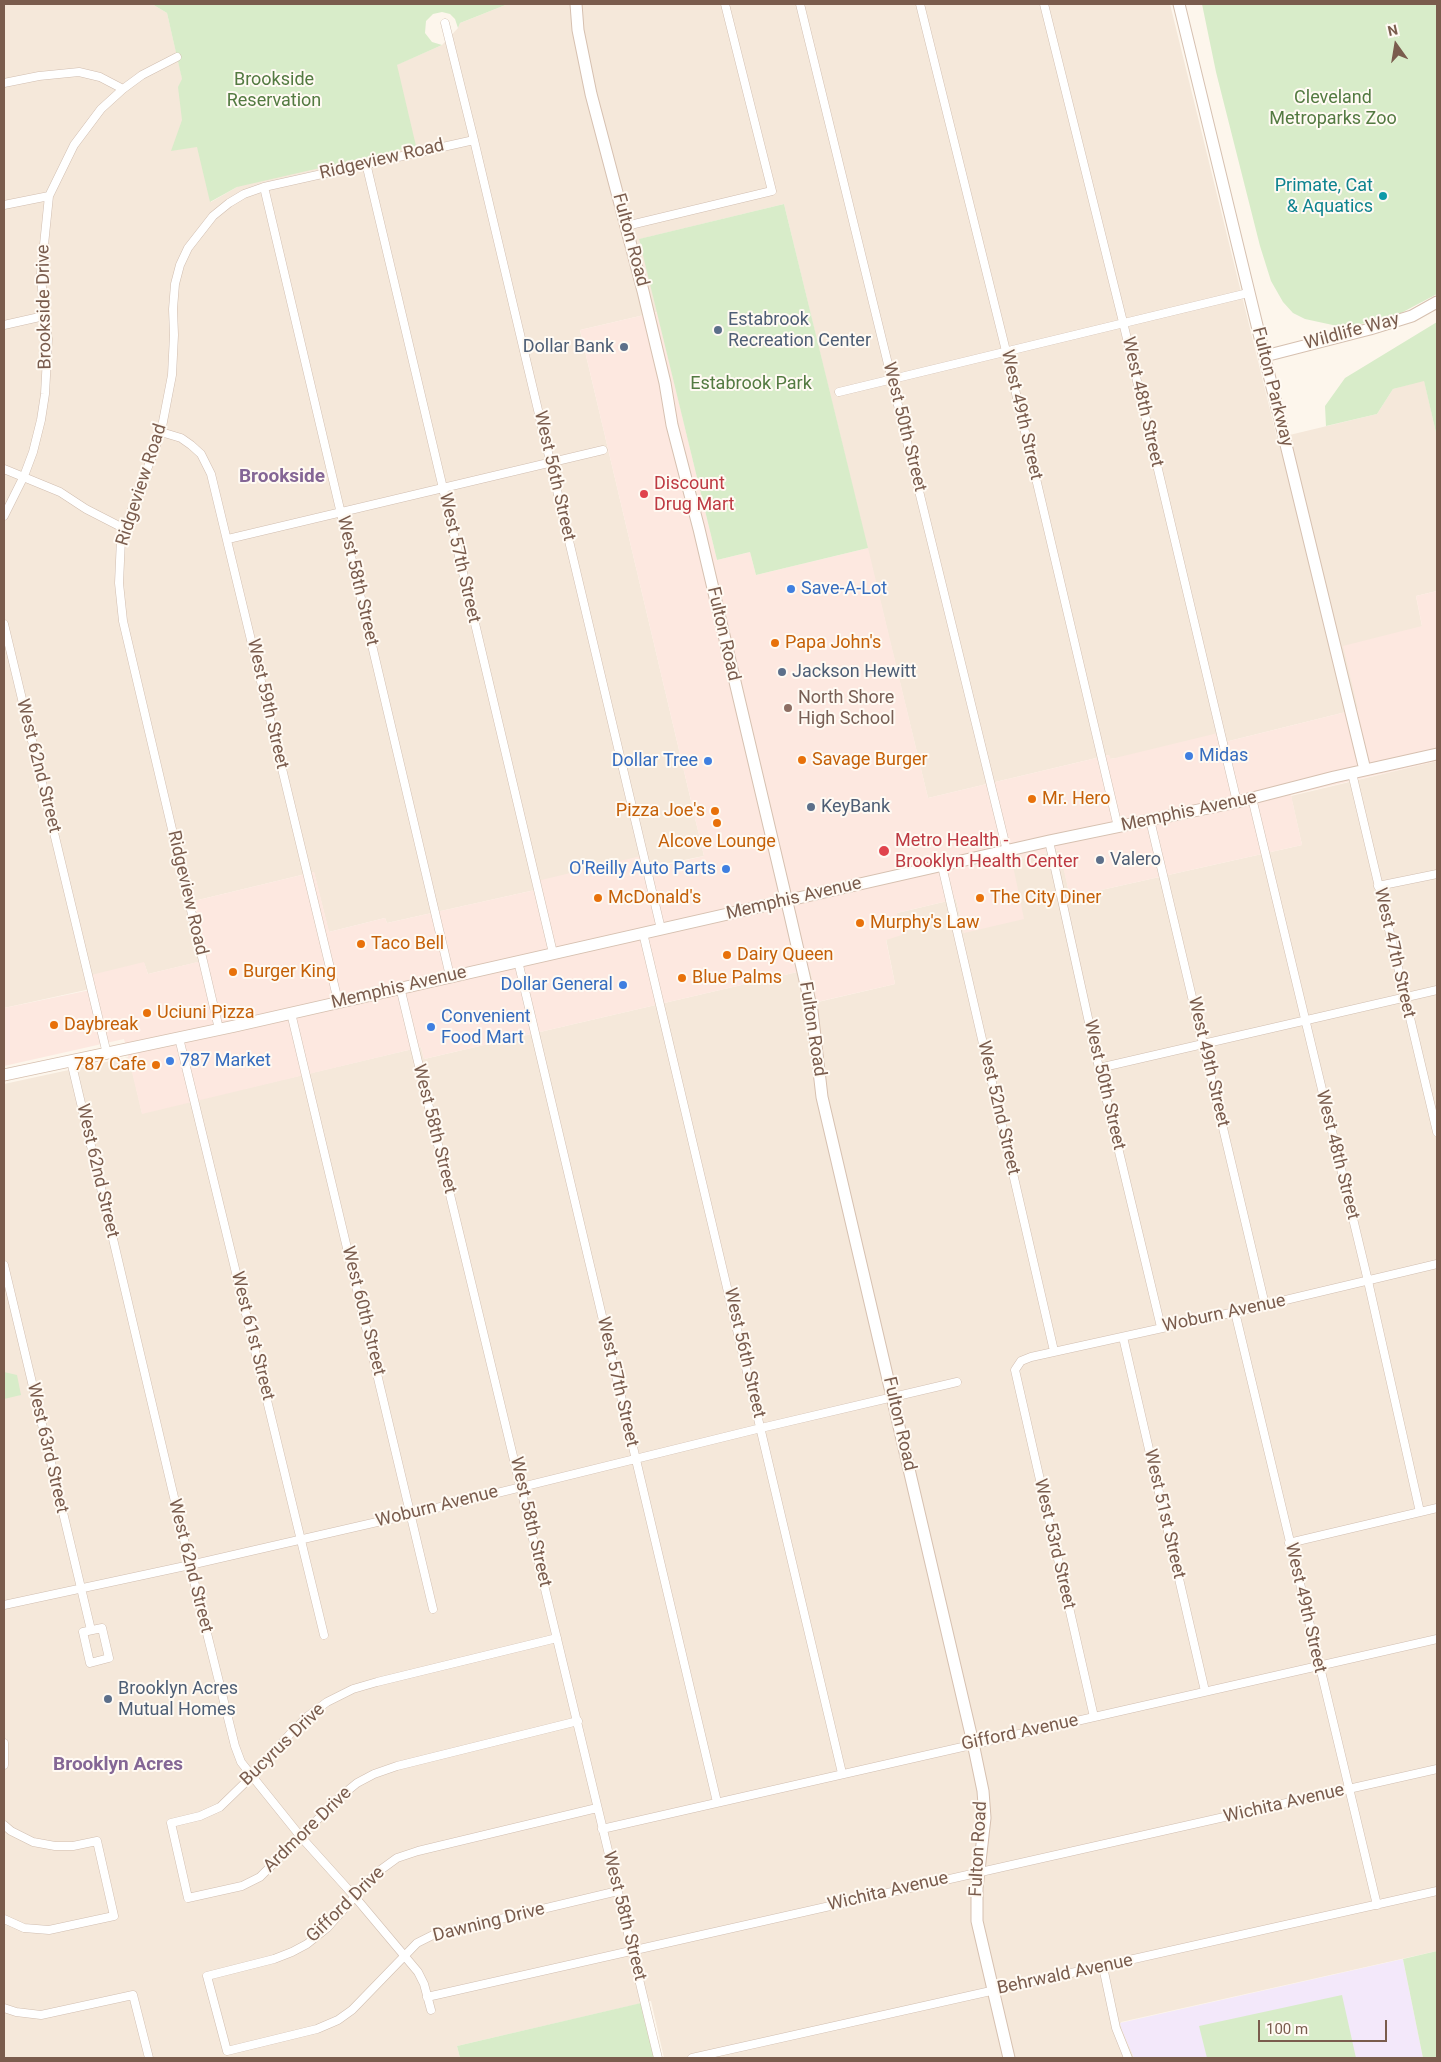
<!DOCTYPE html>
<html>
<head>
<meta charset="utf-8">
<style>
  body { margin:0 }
  #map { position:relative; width:1441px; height:2062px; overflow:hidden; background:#fdf6ec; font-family:Roboto,sans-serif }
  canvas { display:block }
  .frame { position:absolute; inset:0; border:5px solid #7a5c4d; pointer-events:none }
  .north { position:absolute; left:1371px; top:20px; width:50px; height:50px; -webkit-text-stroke:4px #fffaf3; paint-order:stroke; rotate:347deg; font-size:14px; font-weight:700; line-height:20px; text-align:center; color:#7a5c4d }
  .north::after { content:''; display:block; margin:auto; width:18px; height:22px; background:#7a5c4d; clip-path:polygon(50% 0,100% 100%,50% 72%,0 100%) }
  .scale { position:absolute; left:1258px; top:2020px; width:129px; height:22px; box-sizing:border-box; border:2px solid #7a5c4d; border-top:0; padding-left:6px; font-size:15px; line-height:18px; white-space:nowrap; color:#7a5c4d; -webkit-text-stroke:4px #fffaf3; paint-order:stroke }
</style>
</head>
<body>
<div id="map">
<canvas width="1441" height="2062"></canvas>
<div class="frame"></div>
<div class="north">N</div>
<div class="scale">100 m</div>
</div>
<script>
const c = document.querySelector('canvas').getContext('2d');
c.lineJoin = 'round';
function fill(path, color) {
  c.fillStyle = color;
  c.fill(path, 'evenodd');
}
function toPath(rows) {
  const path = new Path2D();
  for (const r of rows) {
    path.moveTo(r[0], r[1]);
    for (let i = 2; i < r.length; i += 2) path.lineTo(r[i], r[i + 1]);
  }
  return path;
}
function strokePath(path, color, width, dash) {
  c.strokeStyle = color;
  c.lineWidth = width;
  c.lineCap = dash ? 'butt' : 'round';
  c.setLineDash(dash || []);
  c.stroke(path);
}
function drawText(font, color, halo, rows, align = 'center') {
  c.font = font + ' Roboto,sans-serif';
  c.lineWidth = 4;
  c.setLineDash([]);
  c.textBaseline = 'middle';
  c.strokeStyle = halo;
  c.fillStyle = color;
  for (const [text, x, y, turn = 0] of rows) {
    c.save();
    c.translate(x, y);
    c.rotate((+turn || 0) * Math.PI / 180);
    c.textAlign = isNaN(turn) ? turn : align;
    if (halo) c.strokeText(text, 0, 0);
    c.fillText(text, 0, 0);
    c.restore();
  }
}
fill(toPath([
  [4,4,152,4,167,13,211,202,237,187,396,65,442,45,458,28,460,23,508,4,1170,4,1277,438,1377,414,1393,389,1424,380,1437,437,1437,591,1416,596,1422,626,1358,709,1221,743,1110,759,1109,755,928,798,784,204,640,239,657,312,580,330,704,856,535,890,387,923,385,918,329,932,314,872,194,901,207,960,148,974,144,963,95,988,4,1008],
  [1437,761,1437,1951,1121,2022,1134,2058,664,2058,651,2001,457,2046,460,2058,4,2058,4,1084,129,1057,142,1113,421,1047,424,1059,810,969,818,1002,895,984,886,939,897,913,956,899,964,933,1012,861,1060,850,1070,897,1302,845,1291,796]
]), '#f5e8da');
fill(toPath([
  [657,312,717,560,750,552,756,575,868,548,928,798,1109,755,1111,759,1218,733,1221,743,1358,709,1343,646,1422,626,1416,596,1437,591,1437,761,1291,795,1302,845,1070,897,1059,850,1012,861,1024,919,964,933,956,899,897,913,902,935,886,940,895,984,817,1002,810,969,424,1059,421,1047,142,1114,124,1039,4,1066,4,1008,95,989,91,975,144,962,148,974,206,960,194,901,314,872,329,932,385,918,387,923,535,890,533,882,645,855,649,869,704,856,580,330]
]), '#fde8e0');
fill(toPath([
  [1403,1959,1423,2058,1134,2058,1122,2030,1120,2023]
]), '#f3e8fa');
fill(toPath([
  [152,4,508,4,460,23,458,28,455,19,450,14,442,12,433,14,426,21,425,33,432,42,442,45,397,65,416,146,237,187,210,202,197,147,171,151,182,120,178,87,182,79,167,13],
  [1202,4,1437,4,1437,294,1401,313,1373,322,1342,327,1305,319,1293,313,1283,302,1271,281,1260,246,1216,72],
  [784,204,868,548,756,575,750,552,717,560,639,239],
  [1437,322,1437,437,1424,381,1393,389,1377,414,1326,426,1325,406,1345,378],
  [4,1372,17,1375,21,1395,4,1399],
  [1437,1951,1437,2058,1423,2058,1403,1959],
  [1342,1995,1356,2058,1207,2058,1199,2026],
  [641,2003,654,2058,460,2058,457,2046]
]), '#d8ecc9');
const street = toPath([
  [800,4,1007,851],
  [920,4,1006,351,1118,827],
  [1044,4,1123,322,1237,802],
  [445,23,474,140,661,929],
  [4,83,39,76,79,72,100,77,123,89],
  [366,163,553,953],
  [264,187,450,976],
  [4,205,49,196],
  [626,226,772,191,725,4],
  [4,325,44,316],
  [839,392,1248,293],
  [161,432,181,438,191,445,201,454,211,474,338,1001],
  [4,469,60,492,86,509,125,529],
  [4,516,24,476,33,452,41,420,45,394,48,339,44,316,41,274,49,196,74,145,101,109,123,89,142,75,177,57],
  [228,539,603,450],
  [4,624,107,1054],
  [1352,773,1437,1132],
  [1252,798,1368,1281,1420,1512],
  [1150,820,1265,1305],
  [1049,841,1099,1068,1161,1327],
  [942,866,1054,1351],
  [1378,886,1437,874],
  [643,933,842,1773],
  [518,961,717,1802],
  [400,987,658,2058],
  [291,1013,433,1609],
  [219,1029,123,621,119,583,121,539,161,432,172,375,174,335,173,309,175,284,180,265,188,248,213,216,229,203,244,194,264,187,474,140],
  [179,1038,324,1635],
  [71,1061,190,1565,235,1746,241,1762,252,1776,301,1837,355,1897,418,1972,424,1984,431,2010],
  [1099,1068,1437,990],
  [4,1265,91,1630],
  [1235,1312,1377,1905],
  [1123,1337,1205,1691],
  [1289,1543,1437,1508],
  [4,1605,190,1565,412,1514,761,1428,957,1382],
  [102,1628,109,1658,90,1663,83,1632,102,1628],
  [557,1638,377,1682,353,1689,327,1702,308,1716,291,1733,252,1776,220,1807,200,1816,171,1823,188,1898,242,1886,260,1877,340,1797,357,1783,374,1774,397,1766,578,1721],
  [1094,1717,1015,1370,1021,1361,1031,1357,1235,1312,1437,1264],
  [4,1743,4,1765],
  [597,1808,418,1851,397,1858,375,1874,327,1928,307,1944,292,1952,274,1959,207,1976,227,2051,317,2029,338,2020,352,2010,417,1943,433,1935,618,1891],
  [4,1825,11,1831,33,1842,55,1846,73,1846,97,1841,114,1916,49,1930,24,1928,4,1919],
  [602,1829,1437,1639],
  [1103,1967,1116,2028,1128,2058],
  [427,1997,1437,1769],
  [4,2008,16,2012,41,2015,133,1995,149,2058],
  [692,2058,1437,1891]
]);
const secondary = toPath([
  [576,4,578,30,591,94,643,291,665,383,672,425,699,529,790,915,812,1011,822,1097,973,1743,983,1791,985,1818,977,1888,977,1921,1009,2058],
  [1179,4,1365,770],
  [1265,356,1370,329,1412,316,1437,302],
  [4,1075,235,1026,1049,841,1237,802,1334,777,1437,754]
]);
strokePath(street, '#d1beb0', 9);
strokePath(secondary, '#d6c0b0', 13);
strokePath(street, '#fff', 8);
strokePath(secondary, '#fff', 11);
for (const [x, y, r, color] of [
  [1383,196,5,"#0f9aa8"],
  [718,330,5,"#5c6f8a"],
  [624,347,5,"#5c6f8a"],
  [644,494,5,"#e0444e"],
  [791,589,5,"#3f7fe0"],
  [775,643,5,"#e8710a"],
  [782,672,5,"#5c6f8a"],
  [788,708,5,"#8d6e63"],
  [1189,756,5,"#3f7fe0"],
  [802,760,5,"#e8710a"],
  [708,761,5,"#3f7fe0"],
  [1032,799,5,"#e8710a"],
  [811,807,5,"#5c6f8a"],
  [715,811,5,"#e8710a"],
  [717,823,5,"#e8710a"],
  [884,851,6,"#e0444e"],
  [1100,860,5,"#5c6f8a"],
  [726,869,5,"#3f7fe0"],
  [598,898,5,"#e8710a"],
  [980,898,5,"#e8710a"],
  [860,923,5,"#e8710a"],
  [361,944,5,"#e8710a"],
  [727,955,5,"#e8710a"],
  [233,972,5,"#e8710a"],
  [682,978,5,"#e8710a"],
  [623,985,5,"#3f7fe0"],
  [147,1013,5,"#e8710a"],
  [54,1025,5,"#e8710a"],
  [431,1027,5,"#3f7fe0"],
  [170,1061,5,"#3f7fe0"],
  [156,1065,5,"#e8710a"],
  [108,1699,5,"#5c6f8a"]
]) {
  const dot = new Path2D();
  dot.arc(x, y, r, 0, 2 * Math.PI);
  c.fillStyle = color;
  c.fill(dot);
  strokePath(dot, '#fffaf3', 2);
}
drawText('18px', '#537a41', '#fffaf3', [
  ["Brookside",274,80],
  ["Reservation",274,101],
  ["Cleveland",1333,98],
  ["Metroparks Zoo",1333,119],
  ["Estabrook Park",751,384]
]);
drawText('18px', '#7a5c4d', '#fffaf3', [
  ["Ridgeview Road",382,160,-13],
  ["Fulton Road",630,240,75],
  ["Brookside Drive",45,307,-91],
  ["Wildlife Way",1352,332,-15],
  ["Fulton Parkway",1272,387,76],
  ["West 48th Street",1142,402,77],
  ["West 49th Street",1021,415,77],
  ["West 50th Street",904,427,76],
  ["West 56th Street",554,476,77],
  ["Ridgeview Road",142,485,-72],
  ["West 57th Street",459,558,77],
  ["West 58th Street",357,581,77],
  ["Fulton Road",723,634,77],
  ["West 59th Street",267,704,77],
  ["West 62nd Street",38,766,76],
  ["Memphis Avenue",1189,812,-12],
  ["Ridgeview Road",187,893,77],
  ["Memphis Avenue",794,899,-13],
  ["West 47th Street",1394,953,77],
  ["Memphis Avenue",399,988,-13],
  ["Fulton Road",812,1029,81],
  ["West 49th Street",1208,1062,77],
  ["West 50th Street",1104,1085,77],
  ["West 52nd Street",998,1108,77],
  ["West 58th Street",434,1129,76],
  ["West 48th Street",1337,1155,76],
  ["West 62nd Street",97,1171,77],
  ["West 60th Street",363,1311,76],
  ["Woburn Avenue",1224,1314,-12],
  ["West 61st Street",252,1336,76],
  ["West 56th Street",744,1353,77],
  ["West 57th Street",617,1382,77],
  ["Fulton Road",899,1424,77],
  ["West 63rd Street",47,1448,77],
  ["Woburn Avenue",437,1507,-14],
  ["West 51st Street",1164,1514,77],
  ["West 58th Street",530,1522,77],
  ["West 53rd Street",1054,1544,77],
  ["West 62nd Street",190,1566,76],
  ["West 49th Street",1305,1608,77],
  ["Gifford Avenue",1020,1733,-12],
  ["Bucyrus Drive",283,1745,-44],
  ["Wichita Avenue",1284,1804,-13],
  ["Ardmore Drive",308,1830,-44],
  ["Fulton Road",979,1849,-87],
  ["Wichita Avenue",888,1892,-13],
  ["Gifford Drive",346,1905,-44],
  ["West 58th Street",624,1916,76],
  ["Dawning Drive",489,1923,-14],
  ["Behrwald Avenue",1065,1975,-12]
]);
drawText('18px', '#0d838f', '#fffaf3', [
  ["Primate, Cat",1373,186],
  ["& Aquatics",1373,207]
], 'right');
drawText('18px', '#4e5e75', '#fffaf3', [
  ["Estabrook",728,320],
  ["Recreation Center",728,341],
  ["Dollar Bank",614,347,"right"],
  ["Jackson Hewitt",792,672],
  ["KeyBank",821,807],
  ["Valero",1110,860],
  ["Brooklyn Acres",118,1689],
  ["Mutual Homes",118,1710]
], 'left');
drawText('18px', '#be3a42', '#fffaf3', [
  ["Discount",654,484],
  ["Drug Mart",654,505],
  ["Metro Health -",895,841],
  ["Brooklyn Health Center",895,862]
], 'left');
drawText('18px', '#366cbe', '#fffaf3', [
  ["Save-A-Lot",801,589],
  ["Midas",1199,756],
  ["Dollar Tree",698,761,"right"],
  ["O'Reilly Auto Parts",716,869,"right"],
  ["Dollar General",613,985,"right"],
  ["Convenient",441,1017],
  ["Food Mart",441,1038],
  ["787 Market",180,1061]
], 'left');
drawText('18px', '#c56008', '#fffaf3', [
  ["Papa John's",785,643],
  ["Savage Burger",812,760],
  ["Mr. Hero",1042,799],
  ["Pizza Joe's",705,811,"right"],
  ["Alcove Lounge",717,842,"center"],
  ["McDonald's",608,898],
  ["The City Diner",990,898],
  ["Murphy's Law",870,923],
  ["Taco Bell",371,944],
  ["Dairy Queen",737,955],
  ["Burger King",243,972],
  ["Blue Palms",692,978],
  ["Uciuni Pizza",157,1013],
  ["Daybreak",64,1025],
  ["787 Cafe",146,1065,"right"]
], 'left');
drawText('18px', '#785e54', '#fffaf3', [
  ["North Shore",798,698],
  ["High School",798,719]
], 'left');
drawText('bold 19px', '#846695', '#fffaf3', [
  ["Brookside",282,477],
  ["Brooklyn Acres",118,1765]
]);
</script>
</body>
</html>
